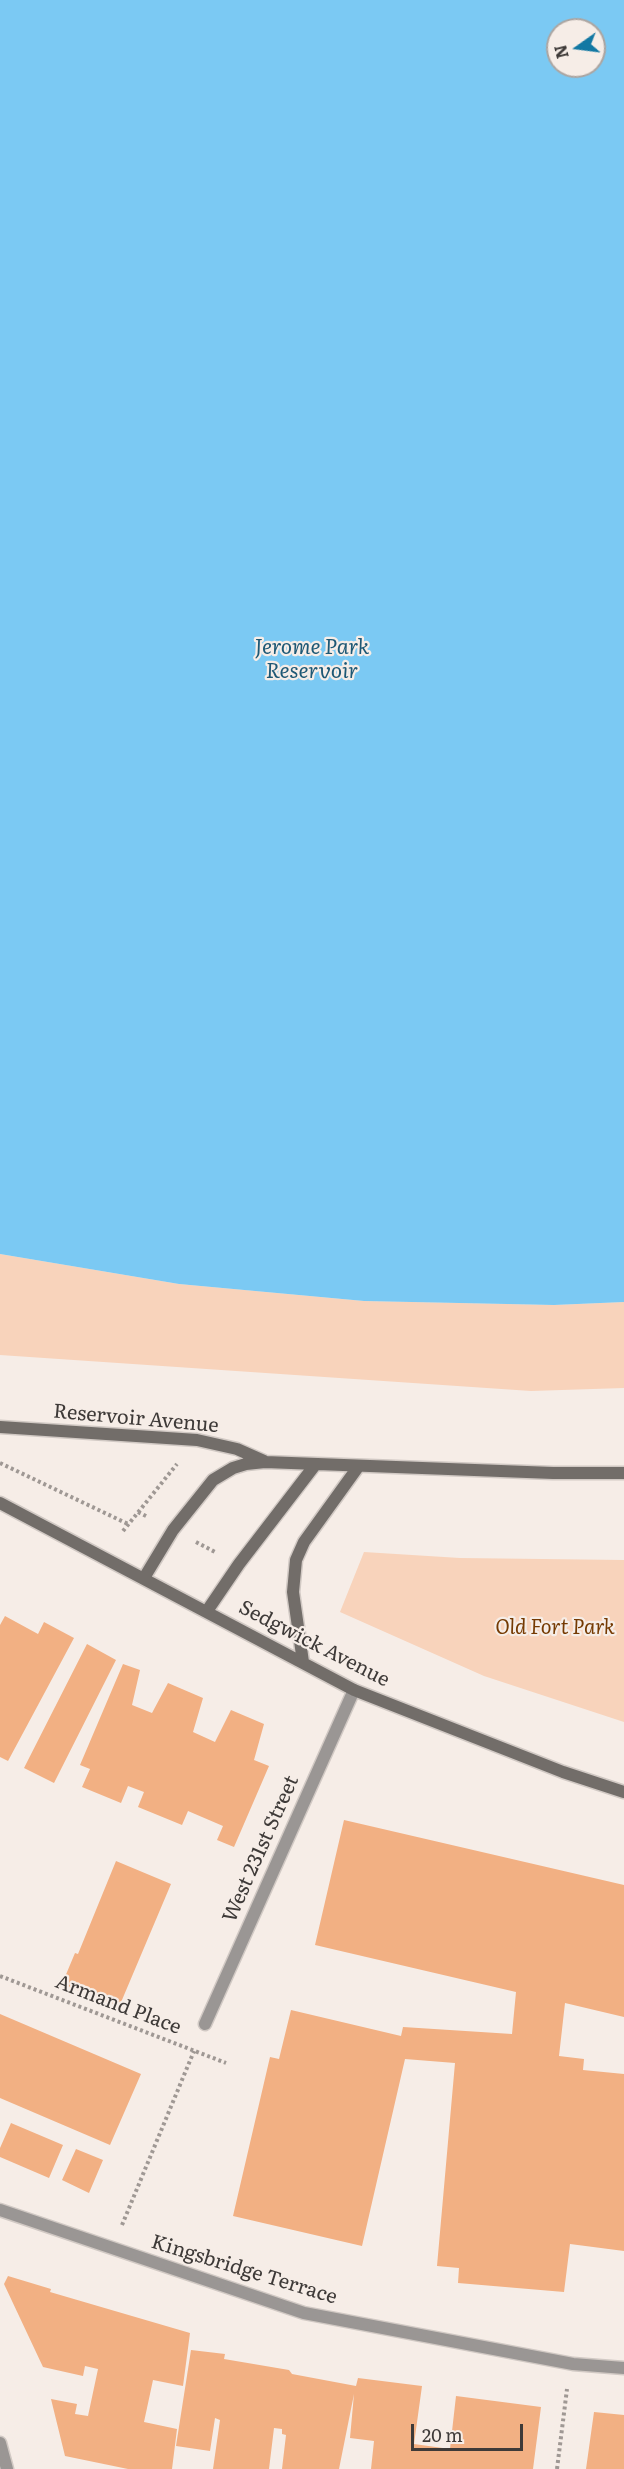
<!DOCTYPE html>
<html>
<head>
<meta charset="utf-8">
<style>
  body { margin:0 }
  #map { position:relative; width:624px; height:2469px; overflow:hidden; background:#f6ede7; font-family:Literata,serif }
  canvas { display:block }
  .north { position:absolute; left:546px; top:18px; width:60px; height:60px; box-sizing:border-box; background:#f6ede7; border:2px solid #aca5a1; border-radius:50%; rotate:256deg; font-size:16px; font-weight:700; line-height:24px; text-align:center; color:#3e3a38 }
  .north::after { content:''; display:block; margin:auto; width:21px; height:27px; background:#1278a3; clip-path:polygon(50% 0,100% 100%,50% 72%,0 100%) }
  .scale { position:absolute; left:411px; top:2424px; width:112px; height:27px; box-sizing:border-box; border:3px solid #3e3a38; border-top:0; padding-left:8px; font-size:18px; line-height:21px; white-space:nowrap; color:#3e3a38; -webkit-text-stroke:4px #f6ede7; paint-order:stroke }
</style>
</head>
<body>
<div id="map">
<canvas width="624" height="2469"></canvas>
<div class="north">N</div>
<div class="scale">20 m</div>
</div>
<script>
const c = document.querySelector('canvas').getContext('2d');
c.lineJoin = 'round';
function fill(path, color) {
  c.fillStyle = color;
  c.fill(path, 'evenodd');
}
function toPath(rows) {
  const path = new Path2D();
  for (const r of rows) {
    path.moveTo(r[0], r[1]);
    for (let i = 2; i < r.length; i += 2) path.lineTo(r[i], r[i + 1]);
  }
  return path;
}
function strokePath(path, color, width, dash) {
  c.strokeStyle = color;
  c.lineWidth = width;
  c.lineCap = dash ? 'butt' : 'round';
  c.setLineDash(dash || []);
  c.stroke(path);
}
function drawText(font, color, halo, rows, align = 'center') {
  c.font = font + ' Literata,serif';
  c.lineWidth = 4.5;
  c.setLineDash([]);
  c.textBaseline = 'middle';
  c.strokeStyle = halo;
  c.fillStyle = color;
  for (const [text, x, y, turn = 0] of rows) {
    c.save();
    c.translate(x, y);
    c.rotate((+turn || 0) * Math.PI / 180);
    c.textAlign = isNaN(turn) ? turn : align;
    if (halo) c.strokeText(text, 0, 0);
    c.fillText(text, 0, 0);
    c.restore();
  }
}
fill(toPath([
  [0,1254,179,1284,364,1301,554,1305,624,1302,624,1388,531,1391,0,1355],
  [364,1552,460,1558,624,1560,624,1722,484,1676,340,1612]
]), '#f8d3bb');
fill(toPath([
  [0,0,624,0,624,1302,554,1305,364,1301,179,1284,0,1254],
  [558,30,594,30,594,66,558,66]
]), '#7bc9f3');
fill(toPath([
  [5,1616,38,1634,44,1622,74,1638,8,1761,0,1757,0,1625],
  [87,1644,116,1660,54,1783,24,1768],
  [123,1664,140,1670,132,1705,152,1713,168,1683,203,1698,193,1732,215,1742,231,1710,264,1724,254,1760,269,1766,234,1847,217,1840,223,1826,188,1811,182,1825,138,1807,144,1792,128,1786,121,1803,82,1787,90,1769,80,1765],
  [344,1820,624,1885,624,2017,565,2003,559,2056,584,2059,583,2070,624,2074,624,2251,570,2244,564,2292,458,2283,459,2268,437,2266,455,2063,405,2059,362,2246,233,2216,270,2057,279,2059,291,2010,401,2036,403,2027,512,2034,516,1992,315,1945],
  [116,1861,171,1884,119,2007,62,1984,75,1953,78,1954],
  [0,2014,141,2074,110,2145,0,2098],
  [11,2123,63,2145,49,2178,0,2157,0,2148],
  [76,2149,103,2160,89,2193,62,2180],
  [8,2276,51,2289,50,2292,190,2333,183,2386,153,2380,144,2422,177,2429,172,2469,128,2469,65,2456,51,2399,77,2404,75,2414,88,2416,98,2369,85,2366,83,2376,43,2367,4,2284],
  [191,2350,225,2354,224,2359,289,2370,292,2374,356,2386,358,2378,422,2386,414,2444,450,2449,456,2396,541,2407,533,2469,371,2469,374,2441,350,2438,354,2394,339,2469,282,2469,286,2435,282,2434,282,2429,274,2428,269,2469,213,2469,220,2420,215,2418,210,2451,176,2446],
  [594,2412,624,2415,624,2469,586,2469]
]), '#f2b083');
const street = toPath([
  [205,2024,354,1690],
  [0,2210,304,2313,573,2364,624,2368],
  [0,2443,7,2469]
]);
const secondary = toPath([
  [0,1427,197,1440,237,1449,264,1461],
  [0,1503,354,1690,563,1772,624,1792],
  [144,1578,173,1530,213,1480,233,1468,246,1464,265,1462,553,1473,624,1473],
  [207,1611,239,1564,315,1465],
  [303,1662,293,1592,296,1560,304,1542,358,1467]
]);
strokePath(street, '#d1c9c4', 15);
strokePath(secondary, '#d1c9c4', 15);
strokePath(toPath([
  [0,1463,128,1524],
  [138,1512,148,1517],
  [123,1531,177,1464],
  [196,1542,215,1552],
  [0,1976,226,2063],
  [122,2225,194,2051],
  [557,2469,567,2389]
]), '#9f9894', 4, [3, 3]);
strokePath(street, '#9a9694', 12);
strokePath(secondary, '#726d69', 12);
drawText('20px', '#3e3a38', '#f6ede7', [
  ["Reservoir Avenue",136,1419,5],
  ["Sedgwick Avenue",314,1644,27],
  ["West 231st Street",261,1849,-66],
  ["Armand Place",118,2005,21],
  ["Kingsbridge Terrace",244,2270,17]
]);
drawText('italic 20px', '#753a02', '#f6ede7', [
  ["Old Fort Park",555,1628]
]);
drawText('italic 21px', '#1d5875', '#f6ede7', [
  ["Jerome Park",312,648],
  ["Reservoir",312,672]
]);
</script>
</body>
</html>
